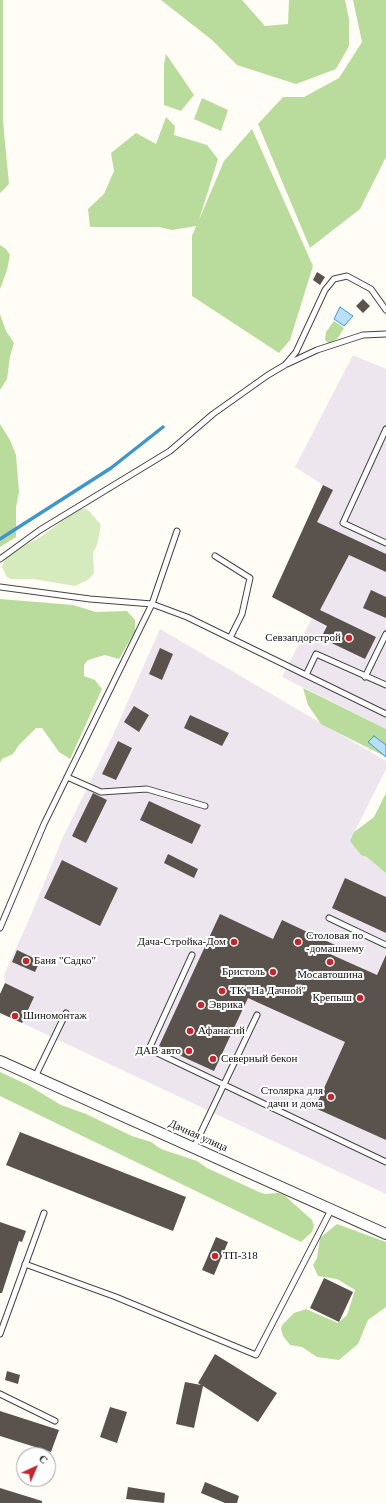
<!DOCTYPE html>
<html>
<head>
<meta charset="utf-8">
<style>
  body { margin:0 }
  #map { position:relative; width:386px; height:1503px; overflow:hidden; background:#fffdf5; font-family:"Times New Roman",serif }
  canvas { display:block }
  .north { position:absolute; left:16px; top:1447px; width:40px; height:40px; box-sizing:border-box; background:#fff; border:1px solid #a0a0a0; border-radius:50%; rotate:44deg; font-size:11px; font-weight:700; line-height:16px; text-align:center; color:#111 }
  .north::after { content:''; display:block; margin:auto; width:14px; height:18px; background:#c4262e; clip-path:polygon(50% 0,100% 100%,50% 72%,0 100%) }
</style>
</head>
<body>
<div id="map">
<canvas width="386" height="1503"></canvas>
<div class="north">С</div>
</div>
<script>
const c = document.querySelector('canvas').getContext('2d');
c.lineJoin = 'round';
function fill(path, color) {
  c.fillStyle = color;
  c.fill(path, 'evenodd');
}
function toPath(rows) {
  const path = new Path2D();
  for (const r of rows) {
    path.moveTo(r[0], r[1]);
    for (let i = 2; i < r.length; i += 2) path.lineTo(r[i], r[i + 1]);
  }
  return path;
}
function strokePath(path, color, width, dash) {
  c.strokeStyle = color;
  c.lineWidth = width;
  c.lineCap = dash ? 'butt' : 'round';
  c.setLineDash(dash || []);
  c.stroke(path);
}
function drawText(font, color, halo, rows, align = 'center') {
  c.font = font + ' "Times New Roman",serif';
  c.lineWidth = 4;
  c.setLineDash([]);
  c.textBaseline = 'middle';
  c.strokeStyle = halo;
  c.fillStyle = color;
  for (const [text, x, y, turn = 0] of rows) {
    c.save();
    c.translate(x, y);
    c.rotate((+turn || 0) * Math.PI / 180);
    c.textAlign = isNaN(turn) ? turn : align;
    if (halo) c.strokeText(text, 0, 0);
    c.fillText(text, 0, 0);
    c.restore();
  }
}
fill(toPath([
  [353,355,386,369,386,729,282,677,312,618,272,597,323,485,295,467],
  [160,629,386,761,386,769,350,841,386,859,386,1194,22,1023,34,997,5,983,4,975,31,915,63,837,113,735]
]), '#eee6ef');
fill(toPath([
  [81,509,86,509,90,512,101,525,97,545,93,553,94,573,88,580,75,586,34,579,11,579,7,577,2,567,5,559,22,547,42,536,73,513]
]), '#d5ebbd');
fill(toPath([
  [0,0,3,0,3,121,9,184,0,193],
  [161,0,242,0,265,26,288,24,289,0,345,0,349,19,349,46,336,69,296,84,237,65,212,40],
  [353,0,386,0,386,157,360,209,310,248,258,124,283,97,304,97,339,78,362,42],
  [166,54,194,95,181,111,164,105,164,64],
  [202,98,228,110,221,131,194,119],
  [166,117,175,126,174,135,207,145,218,159,199,220,224,161,252,129,313,266,290,340,279,353,192,296,192,236,196,226,172,230,159,227,90,227,88,209,104,194,114,171,111,153,136,133,156,144],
  [0,245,6,249,10,255,7,270,0,289],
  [0,314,6,331,14,343,10,356,7,379,0,390],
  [334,321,344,328,338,338,329,344,325,340,326,332],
  [0,424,10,440,16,455,19,492,16,507,16,537,0,547],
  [0,599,73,605,96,612,127,611,135,620,135,631,119,659,105,655,88,660,84,665,84,676,95,680,102,689,70,759,59,752,42,728,36,728,19,745,13,754,2,759,0,763],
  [303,688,386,729,386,757,321,724,308,705],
  [386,793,386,873,367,857,361,855,350,841,354,832,374,817],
  [0,1072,28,1085,61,1105,86,1114,132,1136,151,1142,161,1149,197,1161,207,1168,259,1192,265,1194,278,1193,284,1195,312,1220,314,1226,312,1232,301,1242,0,1096],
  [337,1224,386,1242,386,1307,368,1320,358,1344,339,1360,317,1357,302,1347,290,1345,283,1336,281,1329,282,1325,294,1313,306,1309,338,1323,347,1315,355,1290,337,1279,318,1276,313,1265,317,1258,320,1238]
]), '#b9dc9c');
const water = toPath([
  [340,307,353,316,344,326,334,319,340,307],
  [374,736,386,745,386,757,368,742,374,736]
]);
fill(water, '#b9e0f7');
strokePath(water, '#3f96cf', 1);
strokePath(toPath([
  [0,539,111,468,163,427]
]), '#3f96cf', 3.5);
fill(toPath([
  [317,272,325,277,320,285,313,280],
  [363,299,370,306,363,313,356,306],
  [323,485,333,490,317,522,386,554,386,572,349,555,320,610,376,637,365,659,321,638,327,626,272,597],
  [371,590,386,597,386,618,363,608],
  [160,648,173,654,162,680,149,674],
  [134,706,149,715,139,732,124,722],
  [190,715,229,733,222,746,184,728],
  [118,741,132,748,116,780,102,774],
  [93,793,107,800,86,843,72,836],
  [149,801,201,825,192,844,140,820],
  [168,854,198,869,194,878,164,863],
  [62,860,118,888,100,926,44,898],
  [345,878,386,897,386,933,332,908],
  [220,914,273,939,282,920,335,945,330,954,377,975,386,955,386,1140,315,1108,345,1042,248,998,214,1071,159,1046],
  [17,950,40,961,35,972,12,962],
  [5,983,34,997,22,1023,0,1013,0,994],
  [20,1132,186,1197,173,1231,6,1165],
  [0,1222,26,1231,22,1242,19,1241,2,1293,0,1293],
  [216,1237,228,1242,214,1275,202,1270],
  [324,1278,353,1292,339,1322,310,1308],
  [215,1354,277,1393,258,1422,203,1386,194,1428,176,1424,185,1382,201,1385,198,1383],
  [7,1371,20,1375,18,1384,5,1380],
  [110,1407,127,1412,117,1443,100,1437],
  [0,1411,59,1430,51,1452,0,1436],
  [205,1482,239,1496,237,1503,225,1503,201,1493],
  [128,1487,165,1493,164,1503,126,1499],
  [0,1488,42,1501,42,1503,0,1503]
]), '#5a524d');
const lane = toPath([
  [287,364,317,350,363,335,386,334],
  [386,429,343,523,386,543],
  [215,556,250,578,242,614,230,638],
  [0,559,40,530,170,451,213,414,268,375,285,365,296,352,325,290,334,279,347,276,371,289,386,310],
  [0,587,90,599,152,604,177,531],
  [306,675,316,654,386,685],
  [365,677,386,634],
  [67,777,101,792,147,789,205,806],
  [329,918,386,945],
  [0,928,44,824,152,604,187,617,386,714],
  [192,955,149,1049,386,1162],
  [35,1077,66,1013],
  [194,1147,257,1015],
  [25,1264,116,1297,256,1355,331,1210],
  [0,1334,44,1213],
  [0,1394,55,1421]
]);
const street = toPath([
  [0,1061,386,1234]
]);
strokePath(lane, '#444', 7);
strokePath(street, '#444', 12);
strokePath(lane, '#fff', 5);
strokePath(street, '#fff', 10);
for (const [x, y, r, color] of [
  [349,638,4,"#c4262e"],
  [234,942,4,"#c4262e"],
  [298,942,4,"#c4262e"],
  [26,961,4,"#c4262e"],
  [330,962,4,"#c4262e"],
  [273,972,4,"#c4262e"],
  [222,991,4,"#c4262e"],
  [360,998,4,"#c4262e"],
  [201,1005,4,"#c4262e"],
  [15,1016,4,"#c4262e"],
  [190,1031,4,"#c4262e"],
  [189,1051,4,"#c4262e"],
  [213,1059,4,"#c4262e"],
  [331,1097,4,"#c4262e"],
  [215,1256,4,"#c4262e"]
]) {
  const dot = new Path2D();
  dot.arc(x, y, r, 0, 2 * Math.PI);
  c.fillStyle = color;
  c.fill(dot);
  strokePath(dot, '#fff', 1.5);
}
drawText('11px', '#111', '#fff', [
  ["Севзапдорстрой",341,638,"right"],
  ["Столовая по",306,936],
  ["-домашнему",306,949],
  ["Дача-Стройка-Дом",226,942,"right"],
  ["Баня \"Садко\"",34,961],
  ["Бристоль",265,972,"right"],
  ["Мосавтошина",330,975,"center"],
  ["ТК \"На Дачной\"",230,991],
  ["Крепыш",352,998,"right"],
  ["Эврика",209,1005],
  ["Шиномонтаж",23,1016],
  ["Афанасий",198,1031],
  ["ДАВ авто",181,1051,"right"],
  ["Северный бекон",221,1059],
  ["Столярка для",323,1091,"right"],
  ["дачи и дома",323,1104,"right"],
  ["ТП-318",223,1256]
], 'left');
drawText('11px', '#111', '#fff', [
  ["Дачная улица",198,1136,24]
]);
</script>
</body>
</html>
